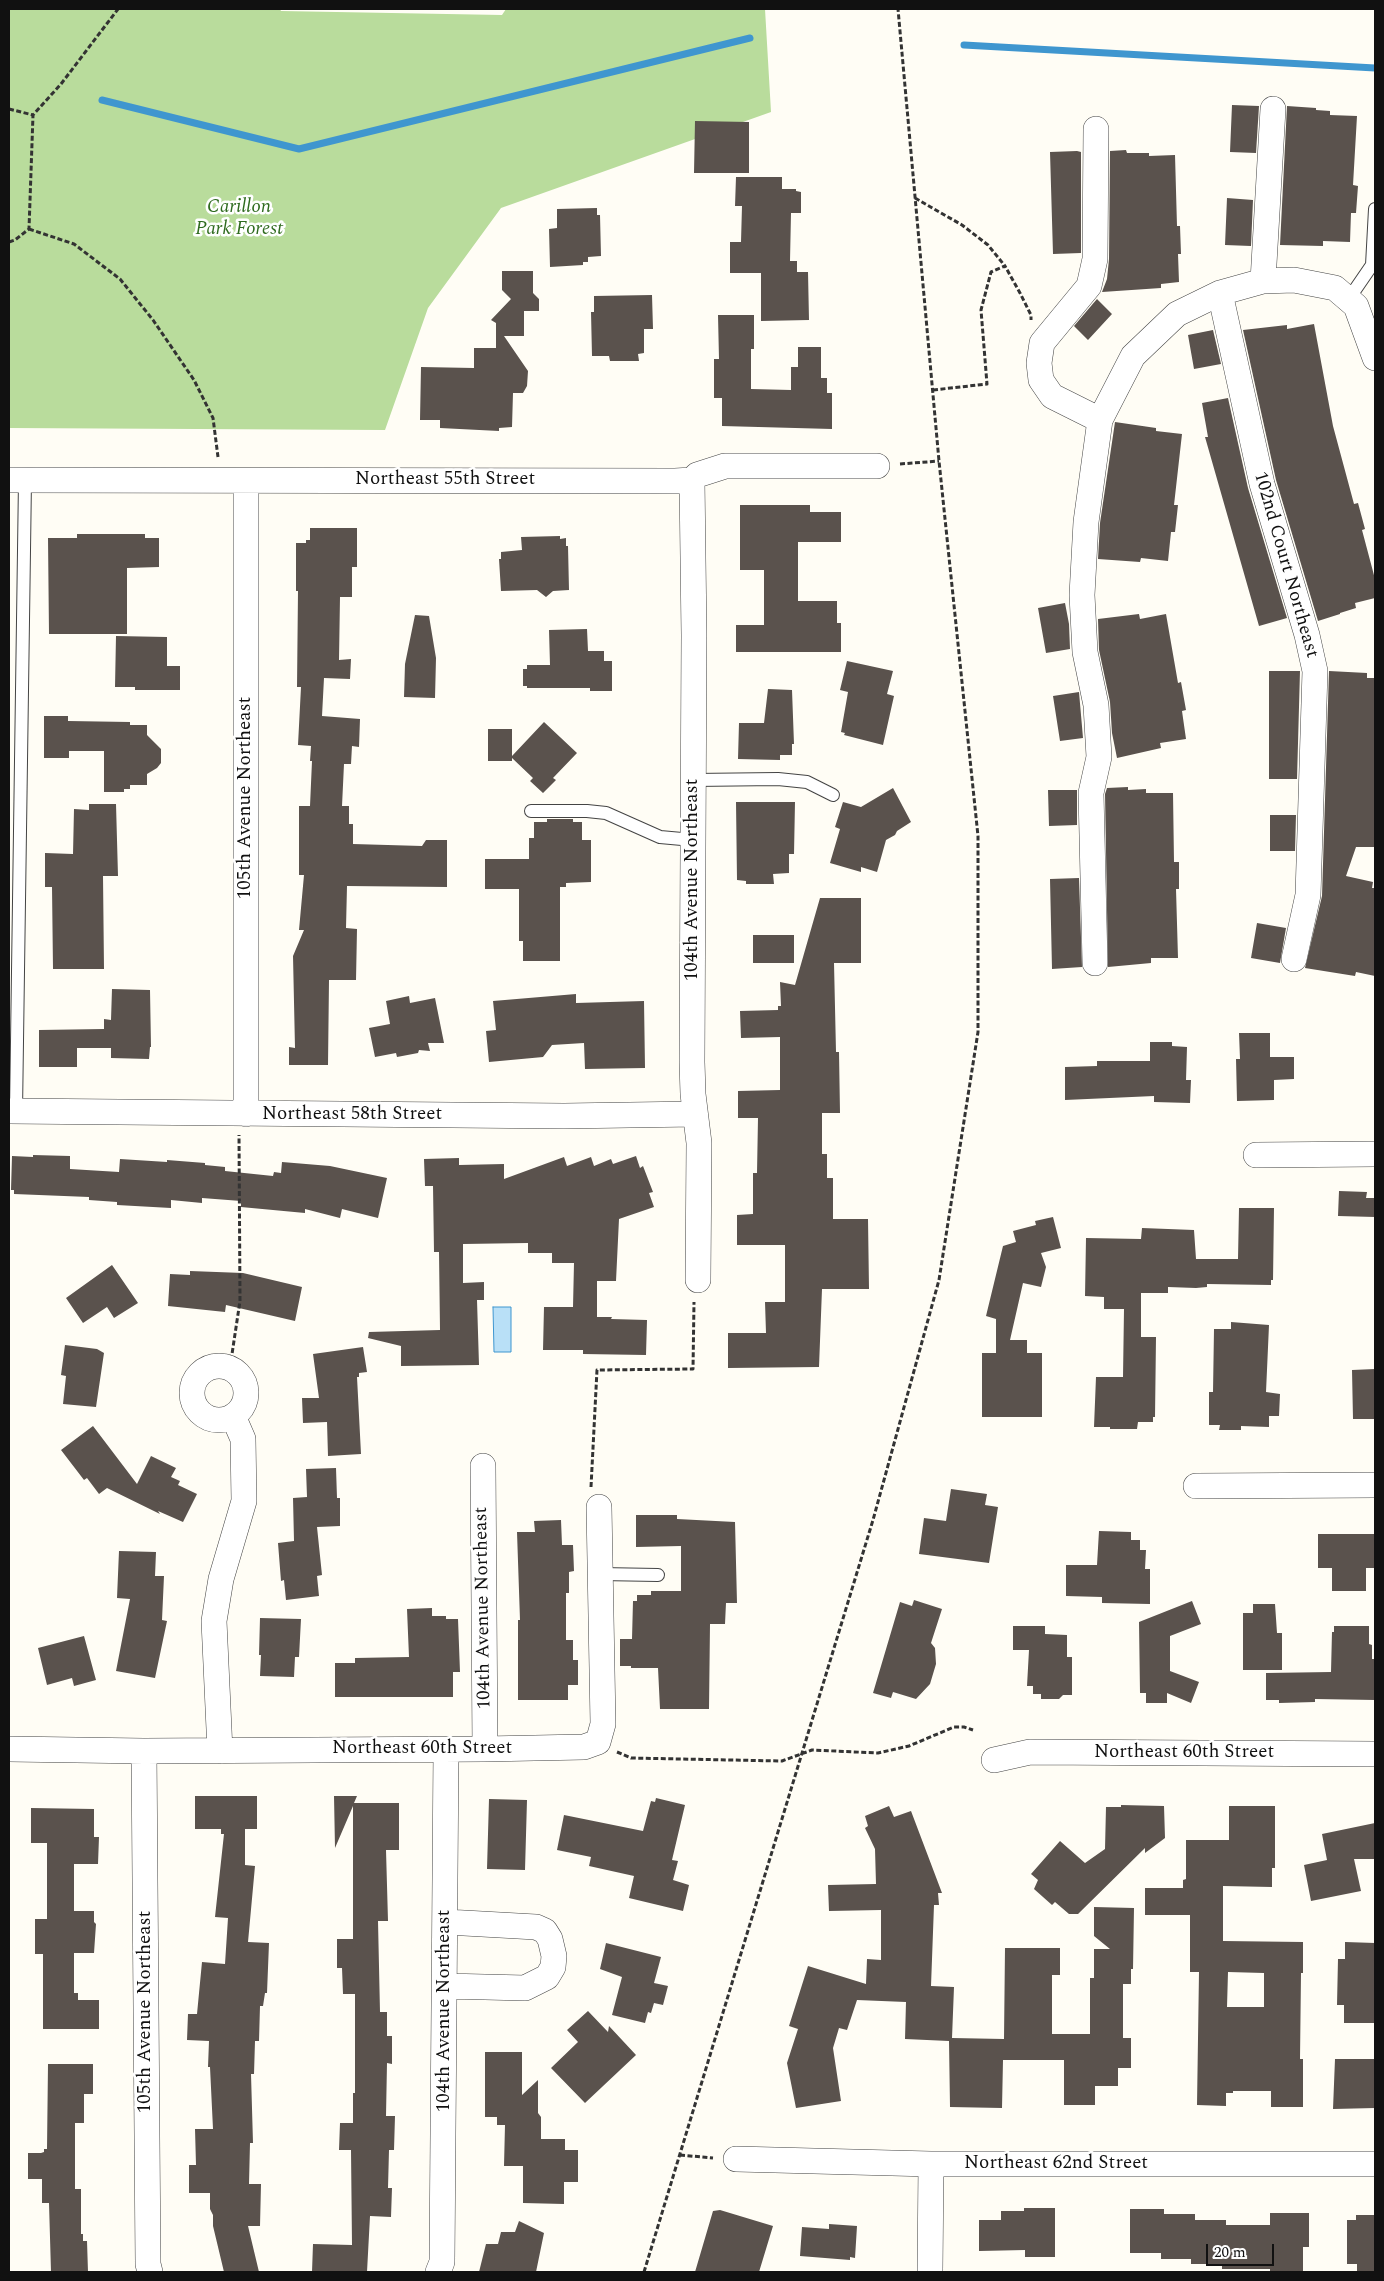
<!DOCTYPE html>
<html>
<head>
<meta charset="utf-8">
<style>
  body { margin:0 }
  #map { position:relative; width:1384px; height:2281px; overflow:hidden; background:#fffdf5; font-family:Spectral,serif }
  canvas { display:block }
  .frame { position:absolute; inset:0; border:10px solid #111; pointer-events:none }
  .scale { position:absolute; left:1206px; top:2244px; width:68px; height:22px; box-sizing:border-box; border:2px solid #111; border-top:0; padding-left:6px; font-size:15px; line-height:18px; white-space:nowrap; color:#111; -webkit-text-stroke:4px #fff; paint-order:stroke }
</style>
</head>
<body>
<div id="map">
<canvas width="1384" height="2281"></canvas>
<div class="frame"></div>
<div class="scale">20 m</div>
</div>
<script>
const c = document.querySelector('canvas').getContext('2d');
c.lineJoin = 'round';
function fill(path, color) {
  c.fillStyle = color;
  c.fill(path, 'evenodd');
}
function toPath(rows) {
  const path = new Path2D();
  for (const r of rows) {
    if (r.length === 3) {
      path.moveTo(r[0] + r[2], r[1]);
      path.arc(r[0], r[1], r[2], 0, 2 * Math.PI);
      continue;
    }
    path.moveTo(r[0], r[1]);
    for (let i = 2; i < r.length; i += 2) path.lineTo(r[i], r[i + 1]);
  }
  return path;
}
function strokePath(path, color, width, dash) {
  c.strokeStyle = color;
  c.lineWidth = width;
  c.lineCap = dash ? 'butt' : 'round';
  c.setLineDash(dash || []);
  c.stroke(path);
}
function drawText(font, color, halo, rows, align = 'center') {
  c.font = font + ' Spectral,serif';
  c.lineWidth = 5;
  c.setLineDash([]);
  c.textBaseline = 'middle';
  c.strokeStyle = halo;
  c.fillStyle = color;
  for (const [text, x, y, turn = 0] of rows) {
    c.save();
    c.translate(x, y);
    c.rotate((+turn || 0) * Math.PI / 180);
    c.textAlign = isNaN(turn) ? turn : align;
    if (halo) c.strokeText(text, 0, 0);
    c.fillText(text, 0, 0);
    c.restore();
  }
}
fill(toPath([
  [9,9,280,9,281,11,502,15,506,9,765,9,771,112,501,208,428,308,385,430,9,428]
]), '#b9dc9c');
const water = toPath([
  [493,1307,511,1307,511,1352,494,1352,493,1307]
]);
fill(water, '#b9e0f7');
strokePath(water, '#3f96cf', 1);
strokePath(toPath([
  [964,45,1375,68],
  [102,100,299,149,750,38]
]), '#3f96cf', 7);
fill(toPath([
  [1232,105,1259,106,1256,153,1230,152],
  [1287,106,1316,108,1316,110,1330,111,1330,115,1357,116,1353,185,1358,186,1356,213,1351,213,1350,242,1323,241,1323,246,1280,245],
  [695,121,749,122,749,173,694,173],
  [1126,150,1127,153,1149,153,1149,156,1175,155,1177,226,1180,226,1181,254,1178,254,1179,282,1161,284,1161,288,1102,292,1107,279,1109,259,1110,151],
  [1077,151,1081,152,1081,253,1053,254,1050,152],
  [736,177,782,177,782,189,796,189,796,191,801,192,801,213,791,213,790,261,797,261,797,272,808,272,809,320,761,321,761,273,730,273,730,242,741,242,742,206,735,206],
  [1227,198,1253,200,1251,246,1225,245],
  [597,208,597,215,600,215,601,256,588,257,588,262,583,262,583,265,550,267,549,229,557,228,557,209],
  [502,271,533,271,533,293,539,299,539,311,524,311,524,336,504,336,528,371,527,386,523,393,513,393,512,427,499,428,499,431,440,428,440,420,420,420,421,367,474,368,474,348,496,348,496,323,491,320,511,299,502,290],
  [652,295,653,329,644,329,644,353,638,354,639,361,610,361,609,356,592,356,591,312,594,312,594,296],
  [1097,299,1112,314,1088,340,1074,326],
  [718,315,754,315,754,349,751,349,751,389,791,390,791,367,798,367,798,347,821,347,821,378,827,378,827,393,832,393,832,429,722,426,722,398,714,398,714,359,719,359],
  [1314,324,1333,426,1354,504,1358,503,1365,529,1362,530,1375,579,1375,598,1355,603,1356,608,1340,613,1340,614,1318,621,1276,480,1243,330,1287,325,1287,329],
  [1213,330,1221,364,1194,369,1188,335],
  [1228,398,1248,488,1287,618,1259,626,1205,437,1208,437,1202,403],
  [1115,422,1156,428,1156,431,1182,434,1174,505,1178,505,1175,532,1171,532,1168,561,1141,558,1140,562,1098,559,1100,523],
  [740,505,810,505,810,512,841,512,841,542,798,542,798,601,837,601,837,623,841,623,841,652,736,652,736,625,764,625,764,570,740,570],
  [310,528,357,528,357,567,352,567,352,597,340,597,339,660,351,659,350,679,324,678,322,716,360,719,359,747,352,746,351,764,344,764,342,806,349,806,349,824,353,824,353,844,422,846,426,840,447,840,447,887,347,886,346,928,357,929,356,980,329,980,328,1065,289,1065,289,1047,295,1048,293,956,304,930,299,930,304,875,299,875,299,806,310,806,312,761,310,761,311,746,298,745,301,687,297,687,298,591,296,591,296,543,306,543,306,540,310,540],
  [77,534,145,534,145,538,159,538,159,567,127,568,127,634,49,634,48,538,77,538],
  [560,536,560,539,566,538,566,546,568,546,569,590,553,591,546,597,537,590,501,591,499,559,501,559,501,552,522,550,521,537],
  [1065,603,1069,624,1070,649,1046,653,1038,608],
  [1139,614,1140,619,1166,614,1178,683,1181,682,1186,710,1182,711,1186,739,1160,743,1161,748,1117,758,1112,733,1110,702,1099,650,1098,619],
  [415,615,429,616,436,658,435,698,404,697,405,664],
  [587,629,588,651,604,651,604,661,612,661,612,691,590,691,590,688,527,688,527,686,523,686,523,669,527,669,527,665,550,665,549,630],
  [116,636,167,637,167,666,180,666,180,690,135,690,135,687,115,687],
  [847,661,893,671,887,694,894,696,883,745,844,735,845,733,841,732,848,692,840,690],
  [1269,671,1300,671,1297,779,1269,779],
  [1329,671,1367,673,1367,678,1375,678,1375,847,1356,847,1346,876,1373,882,1372,888,1375,888,1375,976,1356,972,1355,976,1305,968,1322,896],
  [768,689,792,690,794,744,792,744,792,755,780,755,780,760,738,759,739,723,764,723],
  [1079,692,1083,738,1060,741,1053,696],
  [44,716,68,716,68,721,130,722,130,725,147,725,147,735,161,749,161,763,157,768,147,774,147,785,130,785,130,789,124,789,124,792,104,792,104,751,69,751,69,758,44,758],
  [544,722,577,753,553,778,556,780,543,793,530,781,533,778,512,758,512,761,488,761,488,729,512,729,512,756],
  [1128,787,1128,790,1146,789,1146,793,1173,793,1174,862,1179,862,1179,889,1176,889,1178,958,1151,958,1151,963,1108,967,1105,794,1107,788],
  [893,788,911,822,897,831,895,835,886,840,877,872,861,867,861,872,830,863,840,829,835,827,843,802,861,807],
  [1048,790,1077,790,1077,825,1049,826],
  [736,802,795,802,794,854,789,854,789,873,773,874,774,884,746,884,746,881,737,880],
  [89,804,116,804,118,876,103,876,104,969,53,969,52,887,45,887,45,853,73,854,74,809,89,810],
  [1270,815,1296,815,1295,851,1270,851],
  [547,819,573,819,573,822,582,822,582,840,591,840,591,882,566,883,566,887,560,887,560,961,523,961,523,941,519,941,519,889,485,889,485,859,529,859,529,838,534,838,534,822,547,822],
  [1079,878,1082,967,1052,969,1050,879],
  [820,898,861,898,861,963,834,963,836,1052,839,1052,840,1113,822,1113,822,1154,827,1154,827,1178,833,1178,833,1219,868,1219,869,1289,822,1289,819,1367,728,1368,728,1333,766,1333,765,1302,785,1302,785,1245,737,1245,737,1215,753,1214,753,1173,757,1173,758,1118,738,1118,738,1091,780,1090,780,1037,741,1038,740,1011,778,1010,778,1006,781,1006,780,982,795,985],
  [1257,923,1286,928,1280,963,1251,958],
  [753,935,794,935,794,963,753,963],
  [112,989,150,990,151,1047,150,1047,149,1059,111,1058,111,1048,77,1048,77,1067,39,1067,39,1030,104,1029,104,1019,111,1020],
  [576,994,576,1003,644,1001,645,1068,585,1069,584,1043,552,1045,543,1057,489,1062,486,1031,496,1030,493,1001],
  [409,996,410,1003,435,998,444,1043,428,1043,430,1051,419,1050,418,1053,397,1057,396,1053,375,1057,369,1028,390,1024,386,1001],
  [1239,1033,1270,1033,1270,1057,1294,1057,1294,1079,1274,1080,1274,1100,1237,1101,1236,1059,1240,1059],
  [1150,1042,1172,1042,1172,1046,1187,1047,1186,1080,1191,1080,1190,1103,1154,1102,1154,1096,1065,1100,1065,1067,1097,1066,1097,1061,1150,1061],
  [33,1155,70,1156,70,1169,119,1172,120,1159,167,1162,167,1160,205,1163,205,1165,225,1167,225,1171,273,1176,274,1172,281,1173,282,1162,330,1166,387,1178,378,1218,342,1209,340,1218,305,1209,305,1213,241,1207,241,1201,202,1198,202,1203,171,1200,171,1208,117,1205,117,1202,89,1200,89,1197,14,1194,14,1190,11,1190,12,1156,33,1157],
  [636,1156,640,1168,643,1166,653,1192,649,1193,654,1207,619,1219,616,1281,597,1281,597,1317,612,1317,611,1319,647,1320,646,1355,583,1354,583,1350,543,1350,544,1307,573,1307,574,1263,552,1263,552,1253,528,1253,528,1243,463,1244,463,1283,484,1282,484,1300,477,1300,479,1365,401,1366,401,1346,368,1338,369,1332,440,1330,439,1252,434,1252,433,1186,425,1186,424,1159,459,1158,459,1165,504,1164,504,1179,564,1157,567,1166,591,1157,594,1166,611,1159,613,1164],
  [1339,1191,1367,1192,1366,1198,1375,1198,1375,1217,1338,1216],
  [1239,1208,1274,1208,1273,1280,1271,1280,1271,1285,1207,1284,1207,1287,1196,1288,1168,1287,1168,1293,1141,1293,1141,1337,1156,1337,1155,1417,1153,1417,1153,1422,1138,1422,1137,1429,1110,1429,1110,1427,1094,1427,1096,1377,1123,1377,1124,1309,1104,1309,1104,1297,1085,1296,1086,1238,1141,1239,1142,1228,1194,1230,1196,1259,1238,1259],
  [1053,1217,1061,1248,1041,1253,1046,1267,1041,1287,1023,1283,1010,1340,1027,1340,1027,1353,1042,1353,1042,1417,982,1417,982,1353,996,1353,996,1319,986,1316,1003,1246,1016,1242,1013,1231,1036,1225,1035,1221],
  [112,1265,138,1303,114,1318,107,1307,83,1323,66,1298],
  [190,1271,243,1273,302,1287,295,1321,226,1305,225,1312,168,1306,170,1274,190,1275],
  [1231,1322,1269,1325,1266,1392,1280,1394,1279,1416,1269,1416,1269,1427,1241,1426,1241,1430,1219,1430,1220,1425,1209,1425,1209,1392,1213,1392,1214,1329,1231,1329],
  [65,1345,97,1349,104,1353,96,1407,63,1404,66,1376,61,1375],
  [363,1347,367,1372,359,1373,359,1377,357,1377,361,1454,328,1456,327,1422,303,1423,302,1398,319,1398,313,1354],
  [1375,1369,1375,1419,1353,1419,1352,1370],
  [93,1426,137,1484,151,1456,176,1468,171,1477,180,1481,178,1485,197,1494,183,1522,158,1511,160,1514,107,1488,99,1494,87,1478,84,1480,61,1450],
  [336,1468,337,1498,340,1498,340,1526,317,1527,322,1575,317,1576,319,1596,286,1600,284,1580,281,1581,278,1543,294,1541,293,1498,307,1497,306,1469],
  [951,1489,987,1494,985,1505,998,1507,989,1563,919,1554,924,1518,946,1521],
  [636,1515,677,1515,677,1519,735,1522,737,1603,726,1603,725,1624,710,1624,709,1709,660,1709,658,1668,631,1668,631,1666,620,1666,620,1639,632,1639,633,1601,637,1601,637,1595,651,1595,651,1591,681,1591,681,1546,636,1547],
  [561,1520,562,1545,573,1545,574,1571,569,1572,569,1593,566,1593,566,1640,573,1640,573,1660,578,1660,578,1685,568,1685,568,1700,518,1700,518,1620,520,1620,517,1532,535,1532,534,1521],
  [1099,1531,1131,1532,1131,1540,1140,1540,1140,1550,1146,1550,1145,1569,1150,1569,1150,1604,1102,1603,1102,1597,1066,1596,1066,1565,1097,1565],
  [1318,1534,1375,1534,1375,1568,1366,1568,1366,1591,1332,1591,1332,1568,1318,1568],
  [119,1551,156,1552,155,1576,164,1576,162,1620,167,1621,155,1678,116,1671,130,1599,117,1598],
  [914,1600,942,1609,931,1643,935,1648,936,1664,930,1684,916,1699,893,1692,891,1698,873,1693,900,1602,912,1606],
  [1192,1601,1201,1624,1170,1636,1170,1671,1199,1682,1191,1703,1167,1693,1167,1703,1146,1703,1146,1693,1140,1693,1139,1622],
  [1253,1604,1275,1604,1277,1633,1282,1633,1282,1670,1243,1670,1243,1613,1253,1613],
  [432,1608,432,1616,446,1616,446,1619,458,1619,460,1672,453,1672,453,1697,335,1697,335,1663,355,1663,355,1658,409,1657,407,1609],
  [260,1618,301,1619,299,1657,295,1657,294,1677,260,1676,261,1655,259,1655],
  [1013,1626,1045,1626,1045,1634,1067,1635,1067,1657,1072,1657,1072,1695,1063,1695,1059,1699,1041,1699,1041,1694,1033,1694,1033,1686,1027,1686,1029,1650,1013,1650],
  [1334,1626,1369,1626,1369,1644,1372,1645,1372,1659,1375,1659,1375,1700,1315,1699,1315,1702,1279,1703,1279,1700,1266,1700,1266,1673,1331,1672,1332,1632,1334,1632],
  [84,1636,96,1680,74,1686,72,1678,47,1685,38,1648],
  [195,1796,257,1796,257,1829,245,1829,245,1865,255,1866,248,1942,269,1943,267,1993,265,1993,263,2006,260,2006,259,2041,255,2041,254,2074,251,2074,253,2143,250,2143,249,2184,261,2184,260,2226,248,2226,259,2272,224,2272,213,2226,213,2215,210,2209,210,2193,189,2193,189,2165,196,2165,195,2129,213,2129,210,2067,208,2067,209,2041,187,2040,188,2014,197,2014,202,1962,225,1964,228,1918,215,1917,224,1834,221,1834,221,1829,195,1829],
  [334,1796,357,1796,354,1803,399,1803,399,1850,386,1850,388,1921,378,1921,380,2012,387,2012,387,2036,392,2036,392,2064,387,2063,386,2116,395,2116,394,2150,389,2150,388,2188,392,2188,391,2217,370,2216,367,2272,312,2272,313,2244,352,2245,351,2150,339,2150,340,2123,353,2123,353,2093,355,2093,355,1994,343,1994,342,1968,337,1968,337,1939,353,1939,353,1806,335,1848],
  [656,1798,685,1805,672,1860,678,1861,673,1880,689,1885,683,1911,629,1898,634,1876,589,1866,591,1857,557,1850,564,1815,643,1831,651,1801,655,1802],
  [489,1799,527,1800,525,1870,487,1869],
  [1121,1805,1164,1806,1165,1838,1145,1853,1145,1848,1078,1914,1069,1914,1055,1902,1052,1905,1034,1889,1038,1880,1031,1874,1060,1841,1085,1863,1105,1849,1106,1807,1121,1807],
  [889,1806,894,1817,911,1811,942,1893,938,1893,939,1905,934,1905,931,1986,954,1987,952,2038,1004,2039,1005,1948,1060,1948,1060,1975,1052,1975,1052,2034,1090,2034,1090,1978,1094,1978,1094,1949,1110,1949,1094,1936,1094,1907,1134,1908,1133,1969,1131,1969,1131,1984,1123,1984,1123,2038,1131,2038,1131,2068,1118,2068,1118,2086,1095,2086,1095,2105,1064,2105,1064,2060,1003,2060,1002,2108,950,2107,949,2041,905,2039,906,2002,857,2000,847,2030,839,2028,833,2048,841,2101,796,2108,787,2063,798,2029,789,2026,808,1966,866,1984,867,1959,881,1960,881,1910,829,1911,828,1885,876,1884,875,1849,865,1828,868,1826,865,1816],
  [1229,1806,1275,1806,1275,1868,1272,1868,1272,1887,1223,1886,1223,1941,1303,1942,1303,1973,1301,1973,1300,2059,1303,2059,1303,2107,1271,2107,1271,2091,1233,2091,1233,2093,1226,2093,1226,2106,1197,2105,1199,1972,1190,1972,1190,1915,1145,1915,1145,1888,1183,1888,1183,1880,1186,1879,1186,1840,1229,1840],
  [1228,1972,1264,1973,1264,2007,1227,2007],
  [31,1808,94,1809,94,1837,99,1837,98,1864,74,1864,74,1911,94,1911,94,1922,96,1924,94,1953,74,1953,74,1993,78,1993,78,2000,99,2000,99,2029,43,2029,43,1954,35,1954,35,1919,47,1919,47,1843,31,1843],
  [1375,1823,1375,1859,1354,1859,1361,1891,1311,1901,1304,1865,1327,1860,1322,1834],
  [1345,1942,1375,1943,1375,2023,1344,2023,1344,2005,1337,2005,1338,1959,1345,1959],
  [606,1943,661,1957,654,1983,668,1986,663,2005,654,2003,651,2013,648,2012,645,2023,612,2015,622,1977,600,1969],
  [588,2011,608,2032,609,2026,636,2055,585,2103,551,2068,578,2042,567,2030],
  [485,2052,522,2052,522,2095,538,2080,538,2113,541,2117,541,2139,565,2139,565,2150,578,2150,578,2182,564,2182,564,2204,523,2203,523,2166,504,2166,505,2125,497,2125,497,2117,485,2117],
  [1335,2059,1375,2059,1375,2108,1333,2109],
  [48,2064,93,2064,93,2094,84,2094,84,2123,75,2123,75,2189,81,2189,81,2234,83,2234,83,2241,87,2241,88,2272,51,2272,49,2203,42,2203,42,2179,28,2179,28,2153,41,2153,44,2152,44,2149,47,2149],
  [1024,2208,1055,2208,1055,2257,1025,2257,1025,2250,979,2251,979,2220,1001,2220,1001,2211,1024,2211],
  [1130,2209,1164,2209,1164,2214,1195,2214,1195,2220,1226,2220,1226,2225,1270,2225,1270,2213,1309,2213,1309,2247,1303,2247,1303,2272,1270,2272,1270,2269,1222,2269,1222,2264,1191,2264,1191,2259,1161,2259,1161,2253,1130,2253],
  [720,2210,773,2226,759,2272,695,2272,713,2211],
  [1356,2215,1375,2215,1375,2271,1357,2271,1357,2264,1347,2264,1347,2220,1356,2220],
  [519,2221,544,2233,536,2272,479,2272,486,2244,498,2244,501,2232,515,2232],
  [829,2224,857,2226,855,2258,850,2257,850,2260,800,2256,802,2227,829,2229]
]), '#5a524d');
const lane = toPath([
  [1348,300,1372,265,1375,209],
  [693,780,778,779,807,782,833,795],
  [531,811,587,811,606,813,660,837,693,840],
  [16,1111,25,480],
  [600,1574,658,1575]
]);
const street = toPath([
  [1096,129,1095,259,1089,286,1042,343,1039,363,1041,380,1052,396,1100,420],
  [1263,281,1273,109],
  [1220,293,1262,484,1307,635,1315,671,1308,895,1294,959],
  [9,480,675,481,692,480,697,475,725,466,877,466],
  [692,480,694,635,692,1062,693,1094,699,1143,698,1280],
  [246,481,246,1114],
  [1095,963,1091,793,1099,757,1096,705,1085,652,1082,595,1086,522,1100,420,1133,356,1177,314,1220,293,1263,281,1294,280,1335,288,1356,306,1375,358],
  [9,1111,564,1116,695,1114],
  [1256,1155,1375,1154],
  [219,1393,27],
  [483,1466,485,1749],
  [1196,1486,1375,1485],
  [9,1749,144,1751,485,1749,584,1747,598,1742,603,1724,599,1507],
  [144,1751,148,2264,150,2272],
  [220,1751,214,1621,221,1579,244,1501,243,1439,233,1416],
  [994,1760,1030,1752,1375,1754],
  [445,1986,525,1988,547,1977,553,1967,554,1956,550,1939,545,1931,536,1927,446,1922],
  [736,2159,931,2164,1375,2164],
  [438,2272,442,2262,446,1750],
  [930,2272,931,2164]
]);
strokePath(lane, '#444', 14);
strokePath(street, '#444', 26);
strokePath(toPath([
  [9,109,33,115],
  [915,198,962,225,988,245,1005,266],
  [29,229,74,244,120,279,153,320,194,380,213,418,218,457],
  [9,242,15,240,29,229,33,115,61,84,118,9],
  [933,390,987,384,981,310,991,272,1005,266,1020,293,1031,315,1031,320],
  [900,464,939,461],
  [225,1366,232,1354,240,1301,239,1135],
  [591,1487,597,1370,693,1369,694,1302],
  [617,1752,631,1758,782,1761,812,1750,878,1753,909,1746,954,1727,964,1727,973,1730],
  [680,2155,713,2158],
  [644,2272,873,1520,939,1280,978,1032,978,836,939,461,898,9]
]), '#333', 3, [5, 2.5]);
strokePath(lane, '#fff', 12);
strokePath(street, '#fff', 25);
drawText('italic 19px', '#2f6b1f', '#fff', [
  ["Carillon",239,208],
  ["Park Forest",239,230]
]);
drawText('19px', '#111', '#fff', [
  ["Northeast 55th Street",445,480],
  ["102nd Court Northeast",1285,565,74],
  ["105th Avenue Northeast",246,798,-90],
  ["104th Avenue Northeast",693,880,-90],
  ["Northeast 58th Street",352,1115],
  ["104th Avenue Northeast",484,1608,-91],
  ["Northeast 60th Street",422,1749],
  ["Northeast 60th Street",1184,1753],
  ["104th Avenue Northeast",445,2011,-90],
  ["105th Avenue Northeast",146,2012,-90],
  ["Northeast 62nd Street",1056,2164]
]);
</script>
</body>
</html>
